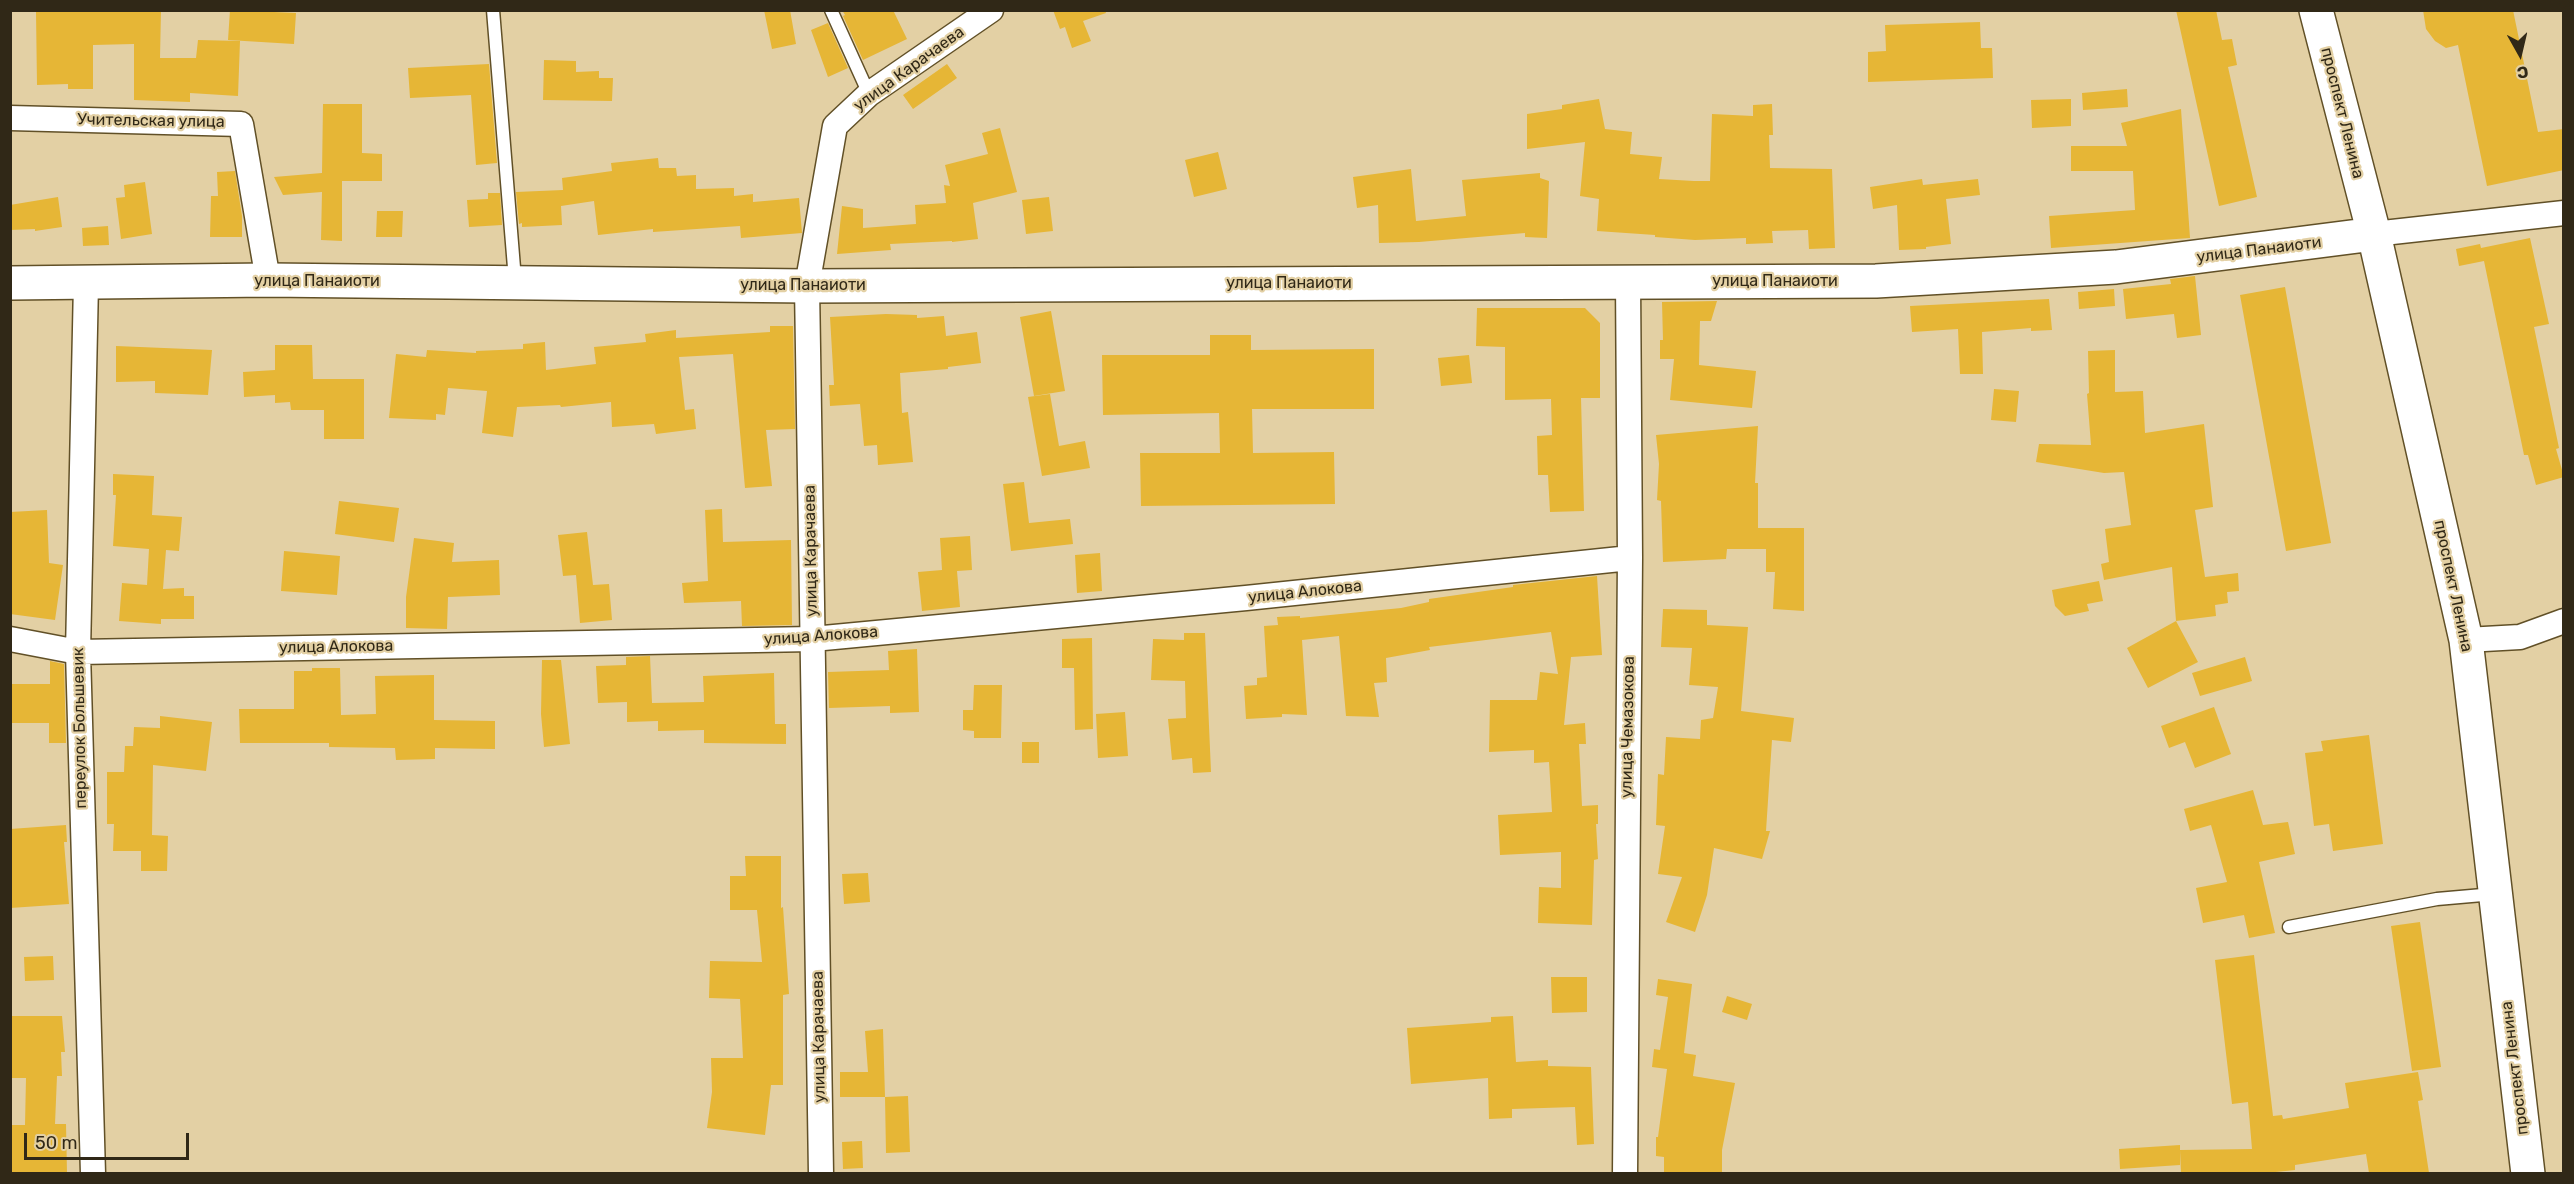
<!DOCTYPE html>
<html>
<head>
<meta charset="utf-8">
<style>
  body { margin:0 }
  #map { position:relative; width:2574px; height:1184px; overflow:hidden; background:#e3d0a4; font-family:Rubik,sans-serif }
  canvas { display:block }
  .frame { position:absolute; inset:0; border:12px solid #302817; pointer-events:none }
  .north { position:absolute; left:2490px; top:24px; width:60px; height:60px; -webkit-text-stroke:4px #e3d0a4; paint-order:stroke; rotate:172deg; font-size:16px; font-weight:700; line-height:24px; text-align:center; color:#302817 }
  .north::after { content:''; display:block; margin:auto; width:21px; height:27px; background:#302817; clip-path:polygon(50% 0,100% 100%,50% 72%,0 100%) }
  .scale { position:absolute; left:24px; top:1133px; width:165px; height:27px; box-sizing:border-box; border:3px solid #302817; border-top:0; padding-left:8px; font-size:18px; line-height:21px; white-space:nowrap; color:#302817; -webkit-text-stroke:4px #e3d0a4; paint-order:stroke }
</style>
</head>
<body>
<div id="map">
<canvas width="2574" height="1184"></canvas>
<div class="frame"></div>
<div class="north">С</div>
<div class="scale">50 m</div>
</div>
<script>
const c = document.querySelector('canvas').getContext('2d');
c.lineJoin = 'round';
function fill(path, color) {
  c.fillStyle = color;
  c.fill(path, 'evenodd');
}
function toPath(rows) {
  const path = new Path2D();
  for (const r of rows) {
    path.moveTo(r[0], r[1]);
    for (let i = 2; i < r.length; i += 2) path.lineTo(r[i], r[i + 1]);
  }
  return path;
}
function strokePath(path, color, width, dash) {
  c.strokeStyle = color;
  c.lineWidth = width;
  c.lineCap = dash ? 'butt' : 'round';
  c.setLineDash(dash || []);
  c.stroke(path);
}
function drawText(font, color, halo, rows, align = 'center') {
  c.font = font + ' Rubik,sans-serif';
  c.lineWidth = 4.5;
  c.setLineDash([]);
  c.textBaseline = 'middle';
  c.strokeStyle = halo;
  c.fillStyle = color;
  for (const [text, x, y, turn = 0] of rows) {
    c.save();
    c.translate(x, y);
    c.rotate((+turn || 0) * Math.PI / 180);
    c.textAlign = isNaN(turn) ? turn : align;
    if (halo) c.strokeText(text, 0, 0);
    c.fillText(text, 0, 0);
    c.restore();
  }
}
fill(toPath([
  [161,10,160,58,196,58,198,40,240,41,238,96,190,93,190,102,134,100,134,44,93,45,93,89,68,89,68,84,37,85,36,12],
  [230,10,296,13,294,44,228,40],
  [764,10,790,10,796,44,772,49],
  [842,10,893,10,907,39,863,60,843,16,845,15],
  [1053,10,1105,10,1106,13,1083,21,1091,41,1072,48,1065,27,1060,29],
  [2176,10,2216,10,2222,40,2232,39,2237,65,2228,67,2257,197,2219,206],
  [2423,10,2513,10,2538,132,2564,129,2564,170,2487,186,2458,45,2446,48,2435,41,2426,29],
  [1980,22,1981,48,1992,48,1993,78,1868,82,1868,52,1886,51,1885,25],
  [828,23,848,68,828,77,811,30],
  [544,60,576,61,576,72,599,71,599,78,613,78,612,101,543,100],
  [489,64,497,163,476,165,471,95,410,98,408,68],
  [947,64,957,78,913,109,903,95],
  [2127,89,2128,107,2083,110,2082,93],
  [1599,99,1605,129,1632,132,1630,154,1662,157,1659,179,1694,181,1710,181,1712,114,1753,116,1753,105,1772,104,1773,135,1769,135,1770,168,1832,169,1835,248,1809,249,1808,230,1772,231,1773,243,1746,244,1746,238,1695,240,1655,237,1655,235,1597,231,1599,199,1580,196,1585,142,1527,149,1527,114,1562,109,1562,105],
  [2071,99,2071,126,2032,128,2031,100],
  [323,104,362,104,362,153,382,154,382,181,342,181,342,241,321,240,322,192,283,195,274,177,322,173],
  [2181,109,2190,238,2051,248,2049,216,2135,210,2133,171,2071,171,2071,146,2127,146,2121,123],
  [1000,128,1017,192,973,203,978,239,952,242,952,241,890,244,891,250,837,254,842,206,863,209,863,228,916,224,915,205,946,203,944,185,950,186,945,165,988,154,982,133],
  [1218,152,1227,189,1194,197,1185,160],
  [658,158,659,168,676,168,677,176,696,175,696,189,734,188,734,196,753,194,753,202,799,198,802,233,741,238,740,226,653,232,653,229,598,235,594,201,561,206,562,225,522,227,522,223,519,224,516,192,563,190,562,178,612,171,611,163],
  [1411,169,1416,221,1466,216,1462,180,1540,173,1540,178,1549,181,1547,238,1525,237,1525,233,1419,242,1379,243,1378,205,1357,208,1353,177],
  [235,171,242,216,242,237,210,237,211,196,218,196,217,172],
  [1922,179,1923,185,1978,179,1980,195,1946,199,1951,244,1926,247,1926,249,1899,250,1897,205,1873,209,1870,187],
  [145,182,152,234,121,239,116,198,125,197,124,185],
  [488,193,500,193,502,225,469,227,467,200,488,199],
  [58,197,62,227,35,231,35,229,10,230,10,205],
  [1049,197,1053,231,1026,234,1022,200],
  [377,211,403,211,402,237,376,237],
  [108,226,109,245,83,246,82,228],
  [2530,238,2549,324,2534,327,2559,448,2556,449,2564,477,2536,485,2528,455,2524,455,2484,261,2459,266,2456,249,2480,244,2481,248],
  [2195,276,2201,335,2177,338,2174,314,2126,319,2123,289,2171,284,2170,279],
  [2285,287,2331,543,2286,551,2240,295],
  [2114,289,2115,306,2079,309,2078,292],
  [2049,299,2052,330,2031,331,2031,328,1982,332,1983,374,1960,374,1958,329,1912,332,1910,306],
  [1717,301,1711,321,1700,321,1699,365,1756,371,1752,408,1670,400,1674,359,1660,359,1660,340,1663,340,1662,302],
  [1477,308,1585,308,1600,323,1600,398,1581,398,1584,511,1550,512,1548,475,1538,475,1537,436,1552,435,1551,399,1505,400,1505,347,1476,346],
  [1051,311,1065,391,1034,396,1020,317],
  [886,314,917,315,917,318,944,316,946,336,977,332,981,363,948,367,948,369,900,373,902,413,908,412,913,462,878,465,877,445,864,446,860,404,830,406,829,385,834,385,830,317],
  [770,326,793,326,795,429,766,430,772,486,745,488,733,354,679,357,685,410,694,409,696,429,656,434,654,424,612,427,611,402,561,407,560,405,517,407,513,437,482,433,487,391,448,388,445,415,436,414,436,420,389,418,396,354,426,357,427,350,476,353,476,351,523,349,523,344,545,342,546,370,596,364,594,347,646,342,645,334,676,330,676,338,721,335,770,332],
  [1210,335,1251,335,1251,350,1374,349,1374,409,1252,409,1253,453,1334,452,1335,504,1141,506,1140,453,1220,453,1219,413,1103,415,1102,355,1210,355],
  [275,345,312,345,313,379,364,379,364,439,324,439,324,410,291,410,290,402,275,403,275,395,244,397,243,372,275,370],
  [116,346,212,350,208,395,155,393,155,381,116,382],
  [2115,350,2115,392,2143,391,2145,433,2204,424,2213,507,2195,510,2205,577,2238,573,2239,591,2227,592,2228,603,2215,605,2216,616,2176,621,2172,567,2104,580,2101,564,2109,562,2105,529,2131,525,2124,472,2104,473,2036,462,2039,444,2091,445,2087,394,2089,393,2088,351],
  [1469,355,1472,383,1441,386,1438,358],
  [1994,389,2019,391,2016,422,1991,420],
  [1050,394,1059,446,1085,441,1090,468,1042,476,1028,397],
  [1758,426,1755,483,1758,483,1758,528,1804,528,1804,611,1773,609,1775,572,1766,572,1766,549,1727,549,1726,559,1663,562,1661,501,1657,500,1659,464,1656,435],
  [113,474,154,476,152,515,182,517,179,551,166,550,163,589,184,588,184,596,194,596,194,619,161,619,161,624,119,621,122,583,147,585,149,549,113,546,116,495,113,495],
  [1024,482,1029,523,1070,519,1073,544,1011,551,1003,484],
  [339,501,399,508,394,542,335,534],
  [722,509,723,542,791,540,792,625,742,626,741,601,684,603,682,583,708,581,705,510],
  [47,510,49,563,63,565,55,620,10,614,10,512],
  [587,532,593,585,609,584,612,620,580,623,576,575,563,576,558,535],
  [970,536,972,570,957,571,960,607,922,611,918,572,942,570,940,538],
  [414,538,454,543,452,562,499,560,500,595,448,597,447,629,406,628,406,597],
  [284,551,340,556,337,595,281,591],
  [1100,553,1102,591,1077,593,1075,555],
  [1597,576,1602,655,1571,657,1564,725,1585,723,1586,744,1579,744,1582,806,1598,805,1598,824,1596,824,1598,859,1594,860,1592,925,1538,923,1539,887,1561,888,1561,852,1500,855,1498,815,1552,812,1549,762,1534,763,1534,750,1489,752,1490,700,1537,700,1540,672,1558,674,1551,632,1429,647,1430,650,1386,658,1387,682,1374,683,1379,717,1346,716,1339,636,1302,640,1307,715,1282,714,1282,717,1246,719,1244,686,1257,685,1257,678,1267,677,1264,626,1278,625,1277,617,1300,616,1300,618,1401,608,1429,602,1429,599,1513,587,1513,585],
  [2099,581,2103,601,2087,604,2089,611,2065,616,2055,606,2052,590],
  [1663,609,1707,610,1707,625,1748,627,1741,711,1794,718,1791,742,1772,740,1766,831,1770,831,1762,859,1714,848,1707,895,1695,932,1666,922,1682,877,1658,874,1665,826,1656,825,1658,774,1664,775,1666,737,1700,739,1701,720,1713,718,1718,687,1689,685,1692,648,1661,647],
  [2176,621,2198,662,2148,688,2127,648],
  [1184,633,1205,633,1211,772,1193,773,1192,758,1172,760,1168,719,1186,718,1185,681,1151,680,1153,639,1184,640],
  [1092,638,1093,729,1075,730,1074,668,1062,668,1062,639],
  [917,649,919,712,890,713,890,706,829,708,828,672,889,670,888,651],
  [650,656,652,703,704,702,703,676,774,673,775,724,786,724,786,744,704,743,704,730,658,731,658,721,627,722,627,702,598,703,596,666,626,665,626,657],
  [2245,657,2252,681,2200,696,2192,673],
  [542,660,561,660,570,744,544,747,541,714],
  [50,661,64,664,66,743,49,743,49,723,10,723,10,684,50,684],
  [312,668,340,668,341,715,376,714,375,676,434,675,434,720,495,721,495,749,435,748,435,759,396,760,395,748,329,747,329,743,240,743,239,709,294,709,294,671,312,671],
  [974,685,1002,685,1001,738,974,738,974,731,963,730,963,710,973,710],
  [2214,707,2231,754,2195,768,2185,742,2169,748,2161,726],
  [1125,712,1128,756,1098,758,1096,714],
  [160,716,212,722,206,771,153,765,152,835,168,836,167,871,141,871,141,851,113,851,114,824,107,824,107,772,124,772,125,746,133,746,134,727,160,728],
  [2369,735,2383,844,2333,851,2329,824,2314,826,2305,753,2323,751,2321,741],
  [1022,742,1039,742,1039,763,1022,763],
  [2253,790,2263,825,2288,822,2295,854,2259,862,2275,933,2249,938,2244,915,2203,923,2196,888,2227,882,2211,825,2190,831,2184,809],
  [66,825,67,842,64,842,69,904,10,908,10,829],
  [745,856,781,856,781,908,783,907,789,994,783,995,783,1085,771,1085,765,1135,707,1128,712,1092,711,1058,743,1058,740,999,709,998,710,961,762,962,757,910,730,910,730,876,746,876],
  [868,873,870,902,844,904,842,874],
  [2420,922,2441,1067,2412,1071,2391,926],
  [2254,955,2273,1116,2282,1115,2283,1119,2349,1108,2345,1083,2418,1072,2423,1100,2418,1101,2429,1173,2369,1173,2366,1154,2295,1165,2295,1170,2266,1173,2181,1173,2180,1150,2252,1149,2248,1102,2232,1104,2215,960],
  [53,956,54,980,25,981,24,957],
  [1551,977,1587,977,1587,1012,1552,1013],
  [1658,979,1692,984,1684,1053,1696,1055,1693,1076,1735,1083,1722,1150,1722,1173,1664,1173,1664,1157,1656,1156,1656,1137,1658,1137,1667,1069,1652,1067,1654,1049,1660,1050,1668,997,1656,995],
  [1727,996,1752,1004,1747,1020,1722,1012],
  [10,1016,62,1016,65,1052,61,1052,62,1076,57,1076,55,1124,66,1124,67,1173,10,1173,10,1125,25,1125,26,1078,12,1078],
  [1513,1016,1516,1062,1548,1060,1548,1066,1591,1067,1594,1144,1577,1145,1575,1107,1512,1109,1512,1118,1489,1119,1488,1078,1411,1084,1407,1028,1491,1022,1491,1017],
  [883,1029,885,1097,840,1097,840,1072,868,1072,865,1031],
  [908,1096,910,1152,886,1153,885,1097],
  [862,1141,863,1168,843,1169,842,1142],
  [2180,1145,2180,1165,2120,1169,2119,1149]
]), '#e6b636');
const lane = toPath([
  [493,10,515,280],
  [831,10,869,94],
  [2289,927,2437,899,2494,894]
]);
const street = toPath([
  [10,118,241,124,268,280],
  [2374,234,2564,213],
  [86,283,78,652,93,1174],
  [10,639,78,652,813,639,1246,598,1630,558],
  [2466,640,2520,637,2564,621],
  [821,1174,807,286,835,126,869,94,991,10],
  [1625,1174,1630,558,1628,281]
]);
const secondary = toPath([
  [2316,10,2374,234,2466,640,2528,1174],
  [10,283,268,280,807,286,1876,281,2116,267,2374,234]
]);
strokePath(lane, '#615027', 15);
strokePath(street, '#615027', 27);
strokePath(secondary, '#615027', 36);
strokePath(lane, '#fff', 12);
strokePath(street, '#fff', 24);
strokePath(secondary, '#fff', 33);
drawText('16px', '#302817', '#e3d0a4', [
  ["улица Карачаева",909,69,-36],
  ["проспект Ленина",2342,113,76],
  ["Учительская улица",151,121,1],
  ["улица Панаиоти",2259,250,-7],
  ["улица Панаиоти",317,281],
  ["улица Панаиоти",1775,281],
  ["улица Панаиоти",1289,283],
  ["улица Панаиоти",803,285],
  ["улица Карачаева",811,551,-91],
  ["проспект Ленина",2453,586,78],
  ["улица Алокова",1305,592,-6],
  ["улица Алокова",821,636,-4],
  ["улица Алокова",336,647,-1],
  ["улица Чемазокова",1628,727,-89],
  ["переулок Большевик",80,728,-91],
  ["улица Карачаева",819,1037,-91],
  ["проспект Ленина",2515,1068,-97]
]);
</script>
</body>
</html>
